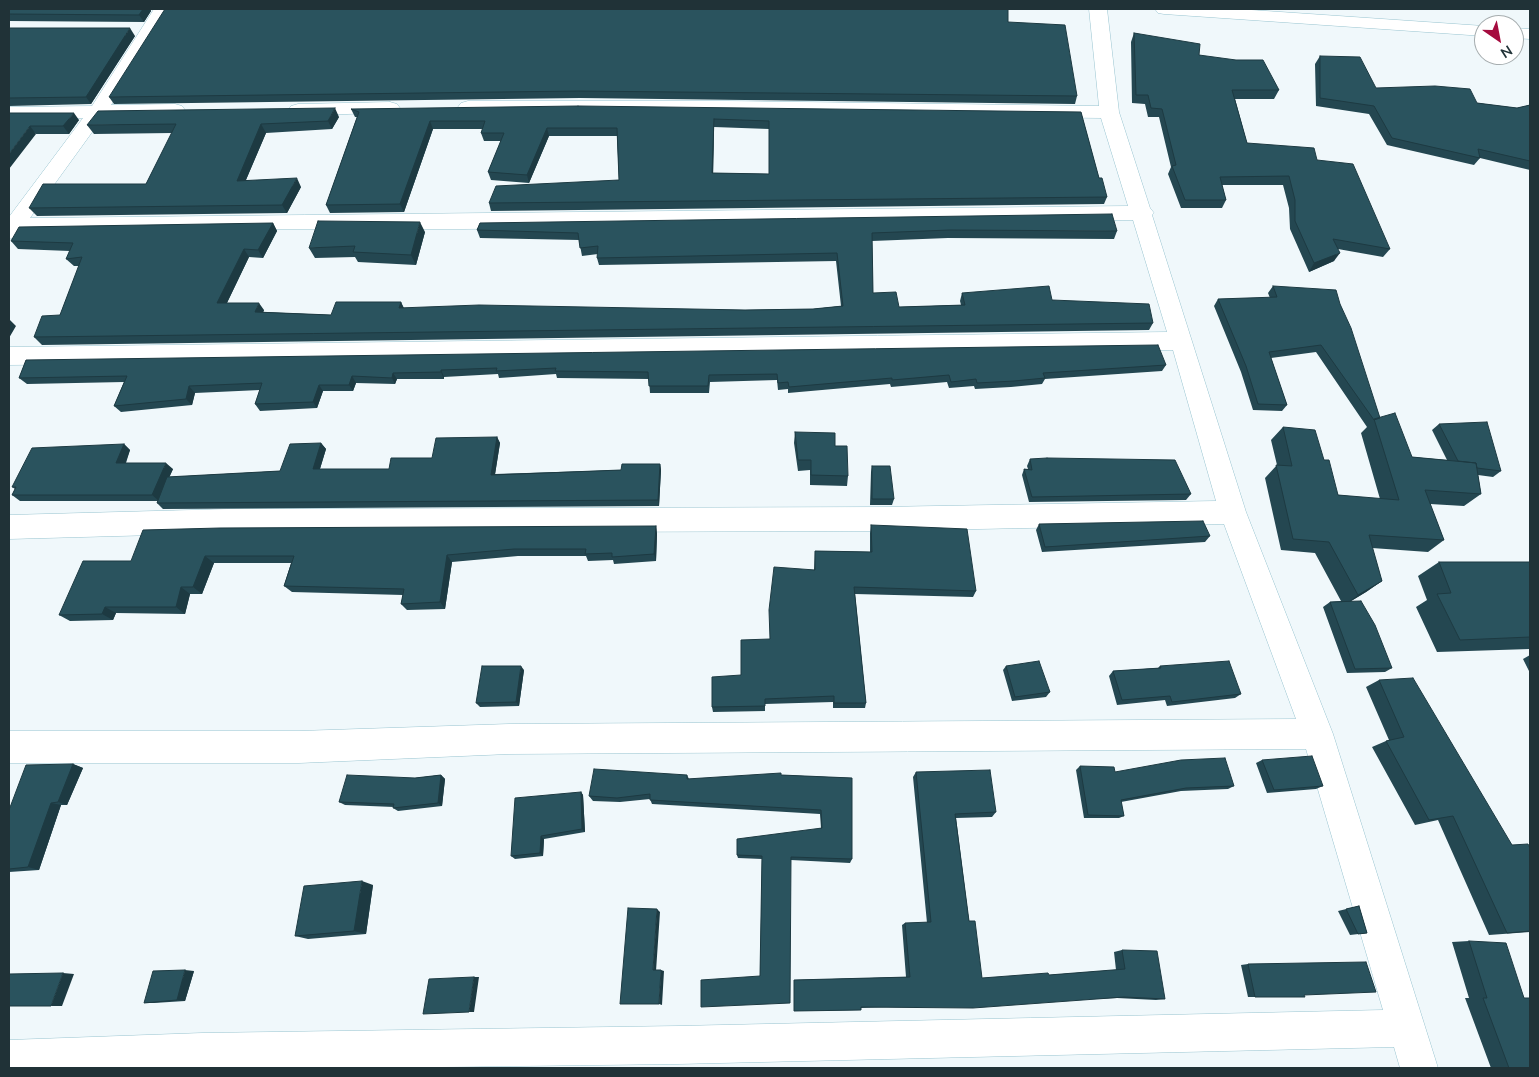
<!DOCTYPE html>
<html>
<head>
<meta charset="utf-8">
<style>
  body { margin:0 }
  #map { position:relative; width:1539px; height:1077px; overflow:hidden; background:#f0f8fb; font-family:Mulish,sans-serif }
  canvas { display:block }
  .frame { position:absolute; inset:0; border:10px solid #203237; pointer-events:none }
  .north { position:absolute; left:1474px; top:15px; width:50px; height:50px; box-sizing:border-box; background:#fff; border:1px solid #a6adaf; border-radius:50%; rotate:147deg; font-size:14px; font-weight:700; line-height:20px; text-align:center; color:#203237 }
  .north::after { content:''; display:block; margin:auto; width:18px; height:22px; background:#a50c3f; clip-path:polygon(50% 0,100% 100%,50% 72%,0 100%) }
</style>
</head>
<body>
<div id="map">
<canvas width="1539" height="1077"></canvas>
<div class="frame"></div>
<div class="north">N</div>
</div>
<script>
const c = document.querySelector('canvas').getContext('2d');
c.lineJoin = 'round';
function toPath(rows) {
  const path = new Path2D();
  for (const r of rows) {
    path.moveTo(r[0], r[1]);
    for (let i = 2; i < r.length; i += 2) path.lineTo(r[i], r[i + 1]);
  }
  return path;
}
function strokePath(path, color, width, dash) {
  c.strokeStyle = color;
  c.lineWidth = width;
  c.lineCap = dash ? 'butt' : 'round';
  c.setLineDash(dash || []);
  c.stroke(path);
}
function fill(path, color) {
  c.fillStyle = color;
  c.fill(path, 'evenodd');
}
const minor = toPath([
  [154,9,172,9,111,105,175,104,182,106,185,110,182,114,175,116,103,117,30,218,1128,206,1101,118,728,113,468,113,461,111,458,107,461,103,468,101,728,101,1099,106,1089,9,1107,9,1119,112,1150,208,1154,213,1152,215,1246,512,1333,734,1438,1068,1400,1068,1394,1047,678,1064,364,1068,9,1068,9,1040,202,1033,678,1026,1383,1010,1306,749,509,754,299,763,9,763,9,731,299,731,509,724,1296,719,1224,524,880,531,228,533,9,539,9,515,228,509,880,507,1216,501,1173,350,9,365,9,347,1167,332,1133,220,465,229,231,229,20,233,17,237,9,239,9,217,83,118,9,119,9,107,92,106,154,9],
  [390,102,397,104,400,108,397,112,298,116,291,114,288,110,291,106,298,104,390,102]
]);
const major = toPath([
  [1155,9,1237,9,1484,26,1484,36,1164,14,1158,13,1155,9],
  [1514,28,1530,29,1530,39,1514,38,1514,28]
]);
strokePath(minor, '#98c4d0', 1);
strokePath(major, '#98c4d0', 1);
fill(minor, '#fff');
fill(major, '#fff');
fill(toPath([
  [9,9,150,9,151,11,144,22,9,21],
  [1008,22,1077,96,1075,104,580,98,114,104,109,97],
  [9,28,135,36,91,104,9,106],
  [1134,33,1199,55,1279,90,1274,99,1235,99,1247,143,1317,160,1390,249,1383,257,1338,249,1334,261,1309,272,1290,229,1289,208,1283,185,1222,185,1226,200,1222,208,1181,208,1168,174,1171,167,1159,117,1148,117,1145,104,1132,103,1131,42],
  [1320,56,1376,88,1477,103,1517,108,1530,105,1530,170,1480,158,1474,165,1387,145,1369,114,1316,106,1315,64],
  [351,109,1081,112,1099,178,1107,197,1104,204,491,211,489,203,619,180,617,136,549,136,529,183,491,180,488,172,501,141,484,141,481,133,483,129,433,129,404,212,330,213,326,205,357,117,355,117],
  [714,127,769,129,769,174,713,173],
  [9,113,79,120,69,134,36,134],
  [339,117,332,129,266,133,246,180,301,187,287,213,37,216,29,208,146,184,172,133,94,134,87,125],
  [273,223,277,231,263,258,249,257,227,303,264,310,263,312,331,315,401,302,404,308,745,310,813,309,841,306,836,261,599,265,597,258,598,254,582,256,579,240,480,238,477,230,480,223,1117,231,1114,239,948,238,872,241,873,293,899,307,961,305,960,301,962,293,1052,300,1153,323,1149,330,42,345,34,337,60,315,79,266,74,266,66,259,70,251,18,249,11,241],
  [425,232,416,265,358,262,355,257,315,258,309,248],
  [1273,286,1340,304,1380,418,1412,457,1447,460,1432,430,1439,424,1501,471,1493,477,1478,475,1481,494,1464,506,1430,504,1444,540,1428,552,1372,548,1382,581,1366,592,1351,601,1392,668,1385,672,1347,673,1323,607,1330,602,1341,601,1315,553,1281,550,1265,478,1277,465,1271,440,1283,427,1324,460,1338,495,1380,499,1361,433,1367,427,1316,352,1271,358,1287,405,1282,411,1253,410,1241,372,1214,306,1218,299,1270,298,1268,293],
  [26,360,1166,365,1162,371,1045,379,1042,384,1011,387,975,389,974,386,949,388,947,382,891,387,890,384,788,393,788,389,778,390,777,380,710,382,709,393,650,393,649,379,557,378,556,374,499,378,498,374,444,377,444,379,397,379,395,384,356,383,353,391,323,391,317,408,260,411,255,404,260,390,195,393,192,405,121,412,114,406,124,382,27,384,19,378],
  [795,432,835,446,848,476,847,486,810,485,810,470,798,471,794,443],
  [497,437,500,443,495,474,621,470,660,464,661,470,659,506,163,509,157,503,158,501,20,501,12,495,15,489,12,487,124,444,130,450,126,463,173,469,169,477,280,471,321,443,326,449,320,469,389,469,432,458],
  [1030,459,1191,494,1186,500,1029,502,1022,475,1024,469,1028,469,1027,466],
  [872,466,894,499,892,505,870,505,871,472],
  [1039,524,1210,536,1205,542,1042,552,1036,530],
  [871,525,976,591,973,597,855,594,866,703,865,708,833,708,833,702,765,704,765,711,713,712,712,707,741,675,770,639,814,570,815,551,870,552,870,533],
  [656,526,657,534,656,561,614,564,613,560,588,561,586,556,518,556,452,562,445,609,407,610,401,604,403,595,292,592,284,586,291,563,214,563,202,594,190,594,185,614,116,613,113,620,70,621,59,615,131,561],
  [1439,562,1530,562,1530,649,1437,652,1416,607,1427,600,1418,576],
  [1530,655,1530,673,1523,659],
  [1006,666,1050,692,1046,697,1012,701,1003,670],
  [1160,666,1241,694,1235,698,1167,706,1165,700,1117,705,1109,676,1113,671,1158,668],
  [524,670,519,706,480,707,476,703],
  [1379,680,1512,845,1530,848,1530,932,1489,935,1438,820,1415,825,1372,747,1386,741,1389,740,1366,687],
  [1262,760,1323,786,1316,789,1267,793,1256,763],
  [73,764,83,768,67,805,61,805,39,870,9,872,9,810],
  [1080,766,1115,772,1234,786,1228,789,1181,791,1121,802,1124,816,1119,818,1084,818,1076,770],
  [916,772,996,812,992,817,956,818,969,921,982,978,1049,975,1116,970,1114,952,1122,950,1165,999,1156,1000,1117,998,861,1008,861,1010,794,1011,794,980,906,977,902,925,905,923,927,923,913,777],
  [441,775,445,779,442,806,398,811,393,808,394,807,345,805,339,802,415,778],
  [687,775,689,779,781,775,852,778,852,859,850,863,791,860,760,976,762,859,738,858,737,855,821,828,820,814,652,804,650,799,620,802,593,801,589,796],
  [581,792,583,795,585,832,544,839,543,856,515,859,511,856],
  [373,885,366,934,308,939,295,936],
  [1359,906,1367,933,1350,935,1338,911],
  [1469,941,1524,998,1530,1068,1491,1068,1465,998,1469,998,1452,942],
  [1248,964,1304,995,1297,997,1248,997,1241,965],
  [194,971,185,1001,154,1003,144,1003],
  [1322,1067,1334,1068,1302,1068]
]), '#244751');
fill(toPath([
  [143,9,150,9,151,11,144,22,139,15],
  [130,28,135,36,91,104,86,97],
  [335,108,339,117,332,129,328,121],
  [74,113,79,120,69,134,63,126],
  [714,119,714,127,713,181,712,173],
  [430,121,433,129,404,212,400,204],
  [261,124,266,133,242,189,237,181],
  [30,126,36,134,9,169,9,154],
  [547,128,549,136,529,183,527,175],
  [297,178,301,187,287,213,282,205],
  [420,222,425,232,416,265,411,255],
  [273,223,277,231,263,258,258,250],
  [244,249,249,257,223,311,217,303],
  [1340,253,1334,261,1309,272,1314,263],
  [401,302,404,310,399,308],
  [259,303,264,310,261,319,255,312],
  [9,319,16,326,9,338],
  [441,370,444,377,444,379,441,372],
  [393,373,397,379,395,384,392,378],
  [352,376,356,383,353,391,349,385],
  [319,385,323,391,317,408,313,402],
  [189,386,195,393,192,405,186,399],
  [497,437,500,443,494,481,491,475],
  [321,443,326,449,318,475,313,469],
  [124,444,130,450,123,469,116,463],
  [166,463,173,469,159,501,152,495],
  [660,464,661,470,659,506,658,500],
  [656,526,657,534,656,561,654,554],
  [447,555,452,562,445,609,440,602],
  [205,556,214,563,202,594,193,587],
  [1382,581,1366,592,1343,606,1358,595],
  [181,587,190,594,185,614,176,607],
  [105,607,116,613,113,620,102,614],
  [521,666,524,670,519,706,516,702],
  [73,764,83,768,67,805,58,802],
  [441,775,445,779,442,806,438,803],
  [581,792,583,795,585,832,582,829],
  [51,803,61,805,39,870,28,867],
  [541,836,544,839,543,856,540,853],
  [362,881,373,885,366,934,354,931],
  [657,909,660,912,656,971,653,970],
  [185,970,194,971,185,1001,177,1000],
  [661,970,664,971,662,1005,659,1004],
  [63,973,74,974,62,1006,51,1006],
  [474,977,479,977,474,1012,469,1012]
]), '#1d3a42');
const building = toPath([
  [9,9,143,9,139,15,9,14,9,9],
  [165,9,1008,9,1008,22,1065,25,1077,96,578,91,109,97,165,9],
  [9,28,130,28,86,97,9,98,9,28],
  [1134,33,1200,44,1199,55,1236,60,1263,60,1279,90,1232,90,1247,143,1314,148,1317,160,1353,164,1390,249,1333,239,1340,253,1314,263,1295,221,1295,200,1289,176,1220,177,1226,200,1185,200,1172,166,1176,165,1162,109,1151,108,1148,95,1136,95,1134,33],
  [1320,56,1360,57,1376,88,1435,86,1470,89,1477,103,1517,108,1530,105,1530,161,1478,149,1480,158,1392,138,1374,106,1320,98,1320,56],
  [578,106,1081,112,1099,178,1102,178,1107,197,489,203,496,186,619,180,617,128,547,128,527,175,488,172,504,133,481,133,485,121,430,121,400,204,326,205,359,112,351,109,578,106],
  [714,119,769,121,769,174,712,173,714,119],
  [335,108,328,121,261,124,237,181,297,178,282,205,29,208,43,184,146,184,176,124,87,125,98,111,335,108],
  [9,113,74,113,63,126,30,126,9,154,9,113],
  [1112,214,1117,231,950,230,872,233,873,293,896,292,899,307,965,305,962,293,1049,286,1052,300,1149,304,1153,323,34,337,42,316,60,315,82,257,66,259,73,243,11,241,19,227,273,223,258,250,244,249,217,303,259,303,255,312,331,315,336,302,401,302,399,308,479,305,745,310,813,309,843,306,837,253,597,258,598,246,580,248,578,233,477,230,480,223,1112,214],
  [318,221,420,222,411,255,353,252,355,246,309,248,318,221],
  [1273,286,1336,290,1340,304,1351,328,1380,418,1374,420,1321,345,1269,352,1287,405,1258,404,1246,366,1218,299,1277,297,1273,286],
  [1158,345,1166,365,1043,373,1045,378,1014,381,977,383,976,379,951,382,949,375,892,380,892,378,789,387,788,382,778,383,777,374,709,375,708,386,649,386,648,372,555,371,556,368,496,371,497,368,441,370,441,372,393,373,392,378,352,376,349,385,319,385,313,402,255,404,262,383,189,386,186,399,114,406,127,376,19,378,26,360,1158,345],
  [1395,413,1412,457,1476,463,1481,494,1425,490,1444,540,1369,535,1382,581,1358,595,1329,542,1293,539,1276,465,1292,466,1283,427,1315,430,1324,460,1329,460,1338,495,1399,500,1374,419,1395,413],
  [1487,422,1501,471,1477,468,1476,463,1458,461,1439,424,1487,422],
  [795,432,835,433,835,446,847,446,848,476,811,475,811,460,798,460,795,432],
  [497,437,491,475,621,470,622,464,660,464,658,500,157,503,167,477,280,471,290,444,321,443,313,469,389,469,391,458,432,458,436,438,497,437],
  [124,444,116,463,166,463,152,495,12,495,16,487,12,487,32,448,124,444],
  [1047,458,1175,460,1191,494,1032,497,1024,469,1032,470,1030,459,1047,458],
  [872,466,890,466,894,499,872,499,872,466],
  [1203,521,1210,536,1045,547,1039,524,1203,521],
  [871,525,967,529,976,591,854,587,866,703,834,703,834,696,765,699,765,706,712,707,712,677,741,675,741,640,770,639,769,610,774,567,815,570,815,551,872,552,871,525],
  [656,526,654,554,612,557,612,553,585,554,586,549,514,549,447,555,440,602,401,604,404,589,284,586,294,556,205,556,193,587,181,587,176,607,105,607,102,614,59,615,83,561,131,561,143,530,220,528,656,526],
  [1439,562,1530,562,1530,637,1460,640,1437,594,1451,593,1439,562],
  [1361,601,1375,625,1392,668,1355,669,1330,602,1361,601],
  [1039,661,1050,692,1015,697,1006,666,1039,661],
  [1229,661,1241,694,1172,702,1170,696,1122,700,1113,671,1161,668,1160,666,1229,661],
  [482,666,521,666,516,702,476,703,482,666],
  [1413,678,1512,845,1528,844,1530,848,1530,931,1507,933,1453,816,1429,820,1386,741,1404,737,1379,680,1413,678],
  [1312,756,1323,786,1274,790,1262,760,1312,756],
  [1225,758,1234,786,1186,788,1121,800,1124,816,1088,815,1080,766,1114,767,1115,772,1181,760,1225,758],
  [73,764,58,802,51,803,28,867,9,869,9,810,26,765,73,764],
  [594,769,687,775,687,779,781,773,781,775,852,778,852,859,791,857,790,1003,701,1007,701,980,760,976,762,856,737,855,737,839,822,828,821,810,650,800,650,794,617,798,589,796,594,769],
  [990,770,996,812,955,814,969,921,975,921,982,978,1048,973,1049,975,1125,969,1122,950,1157,951,1165,999,1124,997,973,1008,861,1007,861,1010,794,1011,794,980,910,977,905,923,931,922,916,772,990,770],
  [347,775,415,778,441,775,438,803,393,808,394,804,339,802,347,775],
  [581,792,582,829,541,836,540,853,511,856,515,798,581,792],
  [362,881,354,931,295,936,304,886,362,881],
  [1359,906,1367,933,1358,934,1346,909,1359,906],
  [628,908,657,909,653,970,661,970,659,1004,620,1004,628,908],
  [1469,941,1506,943,1524,998,1530,998,1530,1068,1509,1068,1483,998,1487,998,1469,941],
  [1366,962,1376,992,1304,995,1305,997,1255,997,1248,964,1366,962],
  [185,970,177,1000,144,1003,153,971,185,970],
  [63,973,51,1006,9,1006,9,974,63,973],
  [474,977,469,1012,423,1014,429,979,474,977]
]);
fill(building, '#2a535e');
strokePath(building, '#1d3a42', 1);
</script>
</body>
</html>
